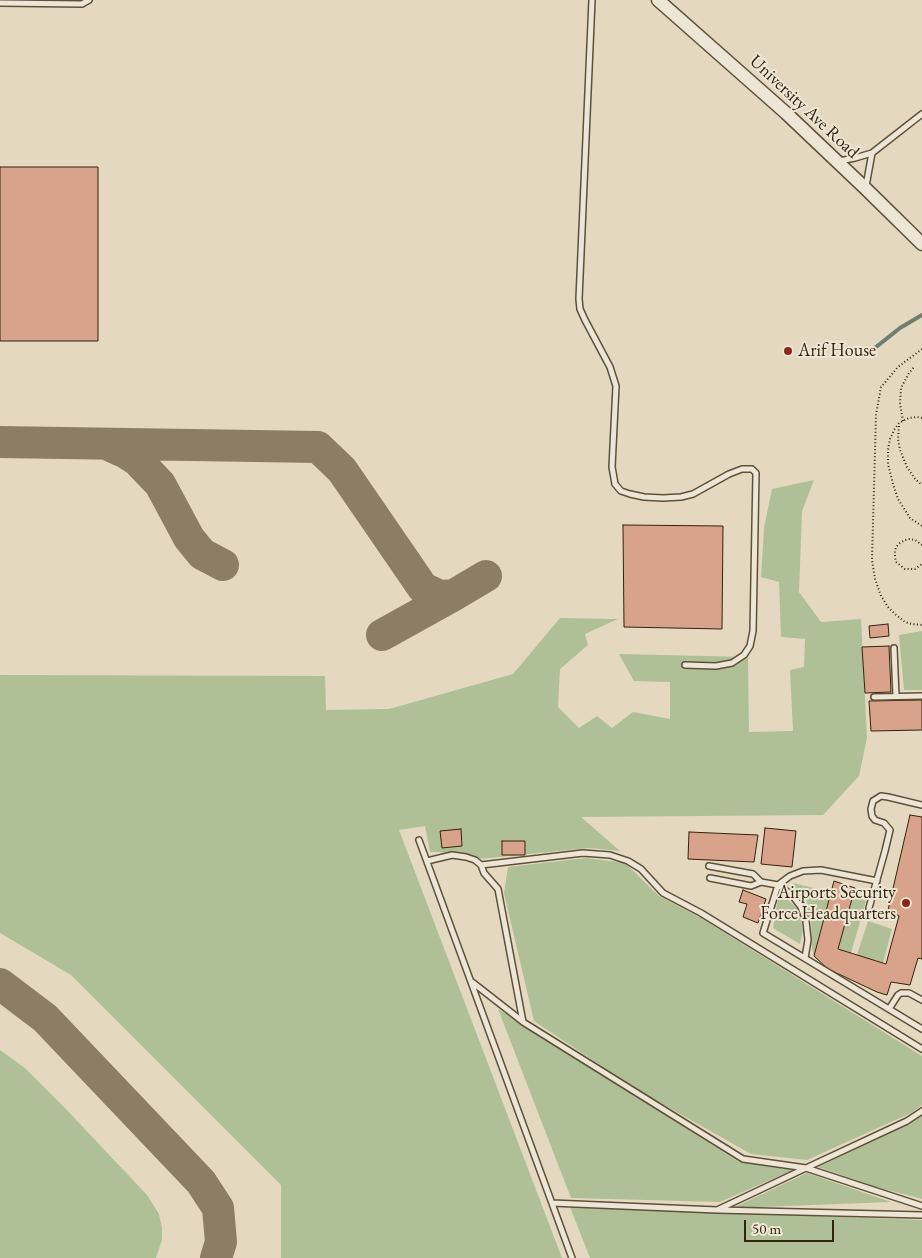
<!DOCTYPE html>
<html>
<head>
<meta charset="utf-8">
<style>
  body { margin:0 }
  #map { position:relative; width:922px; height:1258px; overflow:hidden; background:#e4d8c0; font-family:"EB Garamond",serif }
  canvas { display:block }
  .scale { position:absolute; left:744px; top:1220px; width:90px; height:22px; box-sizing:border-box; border:2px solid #33230a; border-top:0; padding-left:6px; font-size:15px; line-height:18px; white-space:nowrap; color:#33230a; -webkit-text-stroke:4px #ede6d6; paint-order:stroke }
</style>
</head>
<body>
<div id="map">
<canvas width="922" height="1258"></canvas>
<div class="scale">50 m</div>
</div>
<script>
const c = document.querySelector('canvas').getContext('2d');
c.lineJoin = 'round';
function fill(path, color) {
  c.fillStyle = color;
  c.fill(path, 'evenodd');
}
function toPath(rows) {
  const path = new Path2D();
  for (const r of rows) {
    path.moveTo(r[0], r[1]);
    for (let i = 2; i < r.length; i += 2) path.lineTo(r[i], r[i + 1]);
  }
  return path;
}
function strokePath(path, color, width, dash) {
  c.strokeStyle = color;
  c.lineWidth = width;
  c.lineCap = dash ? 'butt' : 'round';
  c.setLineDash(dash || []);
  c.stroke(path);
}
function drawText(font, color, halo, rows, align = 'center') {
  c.font = font + ' "EB Garamond",serif';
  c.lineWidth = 4;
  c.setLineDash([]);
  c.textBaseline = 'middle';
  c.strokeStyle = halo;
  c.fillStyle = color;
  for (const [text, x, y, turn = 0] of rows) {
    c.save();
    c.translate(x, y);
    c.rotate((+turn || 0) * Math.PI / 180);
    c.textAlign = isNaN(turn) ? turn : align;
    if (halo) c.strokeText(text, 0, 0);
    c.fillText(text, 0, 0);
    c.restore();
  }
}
fill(toPath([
  [814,480,802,511,799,592,821,622,861,619,867,738,859,776,823,815,581,817,620,851,589,848,479,859,440,852,430,852,425,826,399,830,562,1258,281,1258,281,1185,71,975,0,933,0,675,325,676,326,710,389,709,513,674,560,618,618,619,585,634,588,645,560,669,558,707,579,728,597,716,612,728,633,712,670,719,670,682,634,681,619,654,748,657,749,732,793,731,790,670,804,667,805,639,781,637,779,582,761,577,764,528,772,489],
  [922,631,922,690,904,690,899,635],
  [586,858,625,863,659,896,701,918,922,1056,922,1105,911,1113,807,1160,751,1154,636,1089,534,1021,504,893,508,867],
  [793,883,831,892,814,956,812,948,811,921],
  [853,896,866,901,851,953,838,949],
  [778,898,787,899,799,910,803,930,800,944,773,928],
  [868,921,892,929,883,963,857,955],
  [498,1009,739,1162,793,1170,720,1202,571,1198],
  [0,1050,25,1068,65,1108,147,1195,159,1214,162,1228,162,1240,156,1258,0,1258],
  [922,1115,922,1199,876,1187,818,1167,910,1124],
  [807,1173,891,1202,733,1208],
  [570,1207,922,1220,922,1258,590,1258]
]), '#b0c096');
strokePath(toPath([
  [866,355,900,328,922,315]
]), '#6e7e6f', 4);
strokePath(toPath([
  [0,442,318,447,342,470,423,588,440,596,454,595,486,576],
  [106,444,126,453,137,460,160,484,189,538,202,554,223,565],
  [382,635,454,595],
  [0,984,45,1018,201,1182,218,1208,221,1242,216,1258]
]), '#8c7e65', 32);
const building = toPath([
  [0,167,98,167,98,341,0,341,0,167],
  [623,525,723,526,722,629,624,627,623,525],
  [888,624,889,636,870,638,869,626,888,624],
  [889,646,891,692,865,693,862,647,889,646],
  [922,700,922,730,871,731,869,701,922,700],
  [910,815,922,817,922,959,918,958,910,985,891,982,887,995,877,992,828,969,814,956,834,881,855,888,838,949,886,964,899,916,888,910,910,815],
  [765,828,796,831,792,867,761,864,765,828],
  [461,829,462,846,442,848,440,831,461,829],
  [689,832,758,835,754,862,688,859,689,832],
  [502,841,525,841,525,855,502,855,502,841],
  [743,890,766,899,758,923,743,917,747,904,739,902,743,890]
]);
fill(building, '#d9a28b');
strokePath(building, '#33230a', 1);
const service = toPath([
  [592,0,579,299,580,309,585,320,610,367,616,386,612,467,615,484,621,491,630,494,644,497,663,498,681,497,693,494,729,474,742,469,752,469,756,473,753,631,750,646,744,655,732,663,716,666,685,665],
  [0,3,82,4,89,0],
  [839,161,855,158,872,153],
  [866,186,872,153,922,114],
  [894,648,896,696],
  [874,697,922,696],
  [419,840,572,1258],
  [427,861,452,855,466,857,475,860,481,865,484,873,498,889,523,1022,743,1159,806,1168,922,1206],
  [481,865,583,853,610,855,628,861,641,869,663,893,701,913,922,1049],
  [709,866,753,874,761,882,778,885,792,895,801,907,806,921,808,940,805,958],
  [710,878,751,886,761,882],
  [877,881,821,870,803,871,790,876,778,885,763,933,922,1029],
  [869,908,885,851,890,830,884,823,875,820,872,816,871,809,873,801,881,796,888,797,922,805],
  [472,982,522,1021],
  [889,1009,898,995,901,993,909,993,922,1000],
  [552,1203,717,1210,806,1168,907,1121,922,1111],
  [718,1210,922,1215]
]);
const tertiary = toPath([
  [658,0,786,113,865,188,922,244]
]);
strokePath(service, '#5f5038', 8);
strokePath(tertiary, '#5f5038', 15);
strokePath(toPath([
  [922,349,898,367,881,387,876,415,872,560,875,579,881,596,888,607,896,615,905,622,912,624,922,625],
  [922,418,917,417,909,418,899,423,894,430,890,439,888,450,888,464,893,484,898,499,910,518,922,526],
  [903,421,900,404,901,388,909,373,915,366],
  [899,426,898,439,900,450,907,467,915,479,922,485],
  [922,545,915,540,910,539,905,540,900,543,896,547,895,552,895,557,896,562,905,569,915,569,922,564]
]), '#33230a', 2, [1, 2.5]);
strokePath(service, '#ede6d6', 5);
strokePath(tertiary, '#ede6d6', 12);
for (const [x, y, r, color] of [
  [788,351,5,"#8f2418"],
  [906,903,5,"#8f2418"]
]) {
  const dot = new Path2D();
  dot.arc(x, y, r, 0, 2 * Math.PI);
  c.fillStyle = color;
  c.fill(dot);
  strokePath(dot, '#ede6d6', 2);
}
drawText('18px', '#33230a', '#ede6d6', [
  ["University Ave Road",804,107,43]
]);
drawText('18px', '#33230a', '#ede6d6', [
  ["Arif House",798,351],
  ["Airports Security",896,893,"right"],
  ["Force Headquarters",896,914,"right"]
], 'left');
</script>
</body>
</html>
